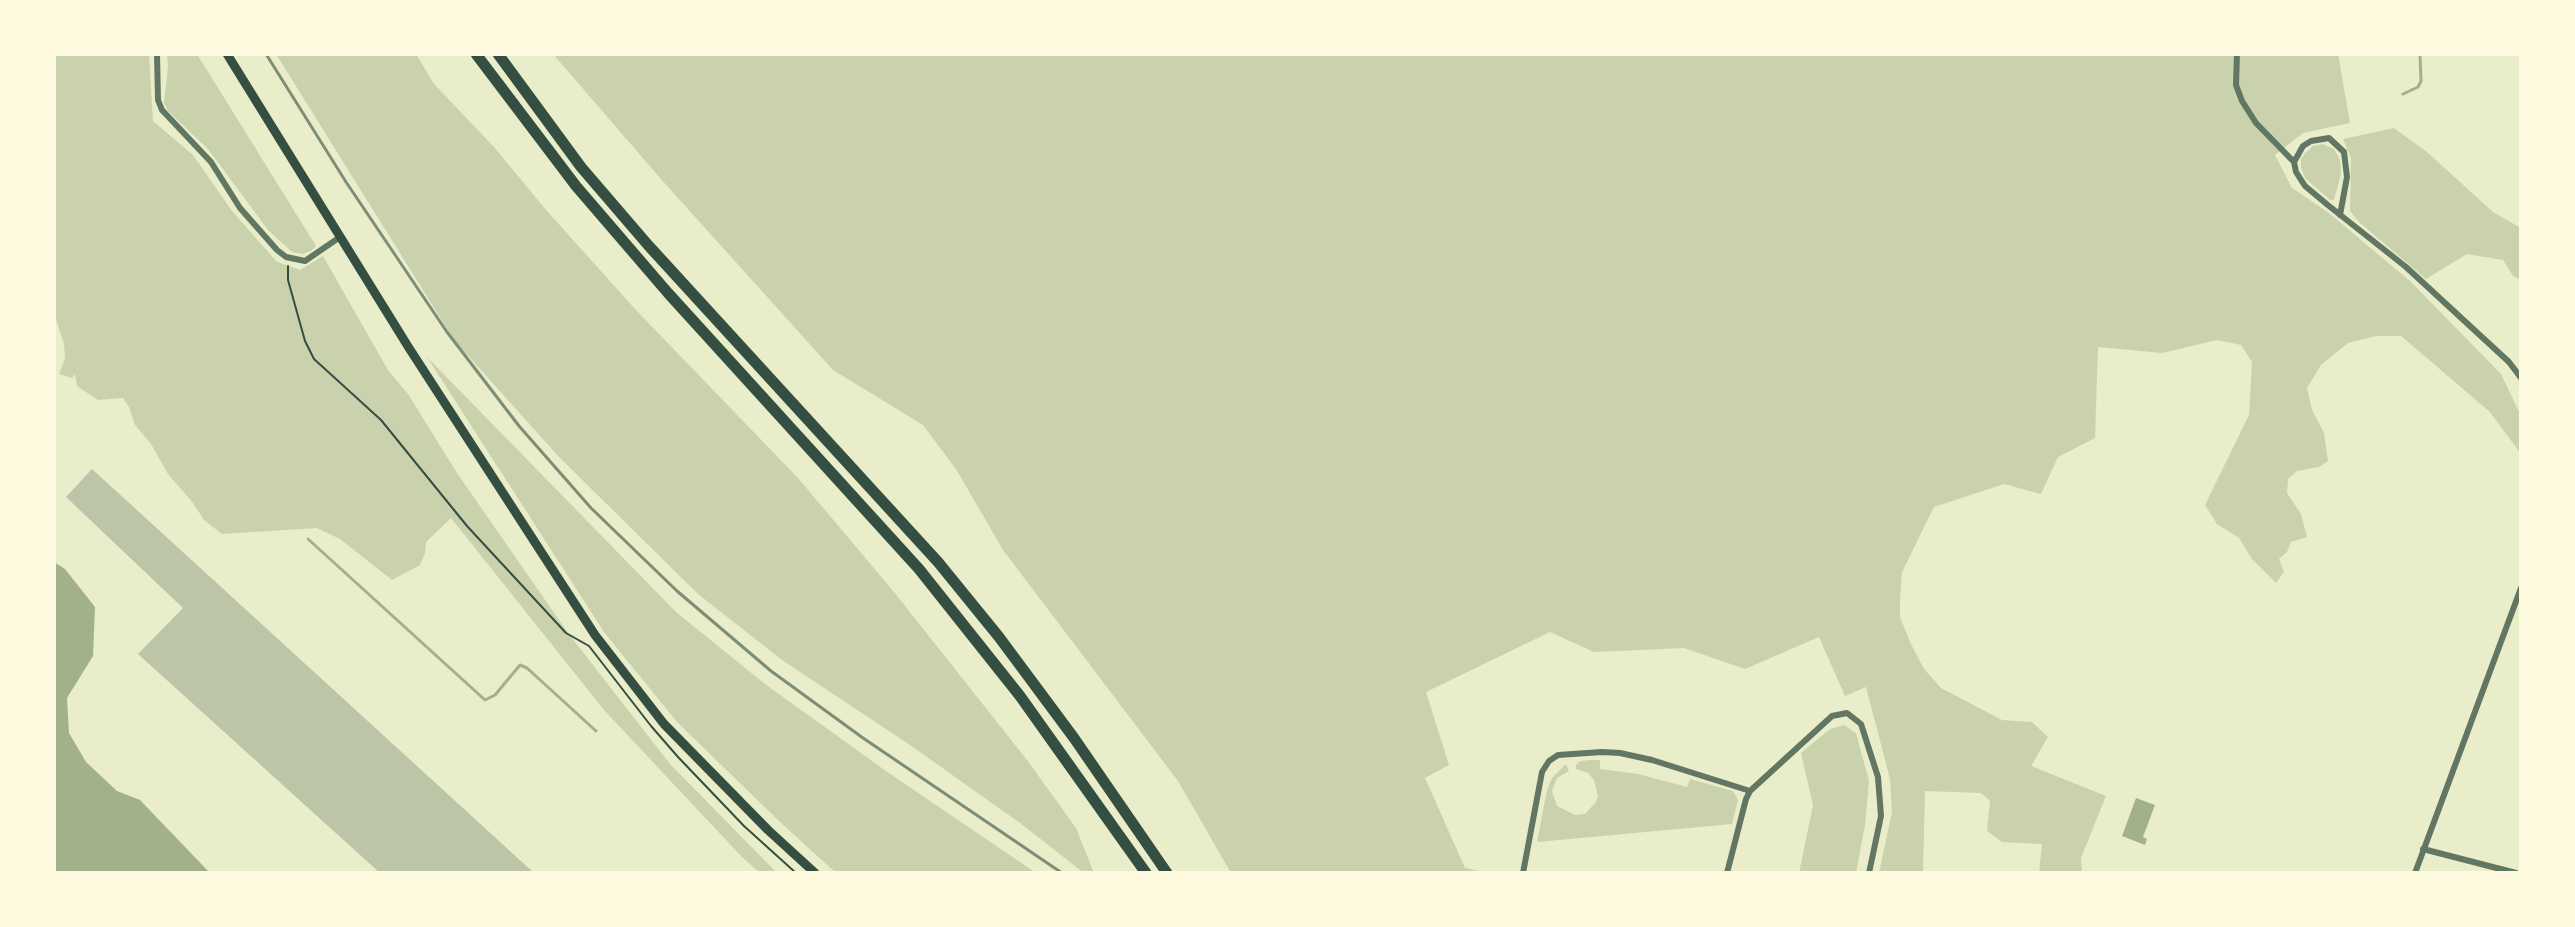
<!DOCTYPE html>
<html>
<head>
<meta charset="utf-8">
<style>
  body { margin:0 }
  #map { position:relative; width:2575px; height:927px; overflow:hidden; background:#e9edc9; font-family:Lato,sans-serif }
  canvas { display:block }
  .frame { position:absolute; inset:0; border:56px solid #fefae0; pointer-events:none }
</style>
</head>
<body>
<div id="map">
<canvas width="2575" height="927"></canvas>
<div class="frame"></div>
</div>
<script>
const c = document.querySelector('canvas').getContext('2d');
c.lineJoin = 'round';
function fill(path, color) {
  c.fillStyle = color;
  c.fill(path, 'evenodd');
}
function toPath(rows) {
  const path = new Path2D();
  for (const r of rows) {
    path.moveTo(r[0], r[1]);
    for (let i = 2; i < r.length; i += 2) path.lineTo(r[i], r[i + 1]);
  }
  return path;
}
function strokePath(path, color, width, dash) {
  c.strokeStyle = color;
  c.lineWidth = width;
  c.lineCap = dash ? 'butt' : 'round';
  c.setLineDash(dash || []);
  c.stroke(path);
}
fill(toPath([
  [54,54,149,54,153,121,193,155,232,211,277,262,300,270,323,256,388,370,408,394,457,473,568,633,670,764,777,873,760,873,741,856,604,710,451,518,426,542,425,553,420,565,392,580,340,539,317,528,222,534,204,520,193,503,168,474,151,444,135,425,129,407,123,398,98,400,77,386,75,374,72,378,59,374,65,358,64,344,54,313],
  [167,54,197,54,316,246,311,251,302,254,292,252,268,230,208,149,168,111,164,103,168,67],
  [276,54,416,54,434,84,494,147,547,211,635,309,798,478,894,592,1027,760,1076,828,1094,873,1084,873,1020,823,910,745,782,660,698,594,559,457,454,340],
  [553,54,2338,54,2350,123,2303,133,2275,155,2292,188,2329,213,2411,282,2501,374,2521,416,2521,454,2490,412,2401,336,2376,336,2348,343,2321,365,2307,388,2312,410,2324,433,2328,461,2319,467,2297,471,2288,479,2287,493,2301,514,2307,537,2291,542,2287,552,2279,559,2284,572,2276,583,2252,559,2239,538,2217,524,2205,505,2249,415,2252,362,2241,345,2217,340,2162,353,2098,347,2095,438,2058,457,2041,494,2004,484,1934,507,1902,572,1900,598,1900,617,1910,642,1924,669,1941,688,2002,720,2032,722,2048,737,2031,766,2106,796,2081,858,2082,873,2039,873,2042,844,2002,842,1987,831,1990,801,1981,793,1925,791,1923,873,1879,873,1892,812,1890,779,1866,687,1845,696,1819,637,1745,669,1684,648,1594,652,1550,632,1426,692,1449,765,1425,778,1465,868,1488,873,1231,873,1178,781,1003,550,956,469,923,425,833,370,660,178],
  [2394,128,2427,152,2493,212,2521,228,2521,280,2513,276,2503,260,2467,254,2426,279,2359,222,2350,211,2351,158,2343,139],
  [2323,144,2334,149,2340,160,2341,174,2334,200,2330,200,2305,178,2301,167,2301,159,2305,153,2313,146],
  [427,357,676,612,765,684,886,771,1036,873,836,873,779,821,677,722,604,632],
  [1844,725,1856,733,1869,781,1865,825,1856,873,1799,873,1813,805,1801,753,1830,729],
  [1591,760,1600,760,1600,769,1638,774,1687,787,1690,779,1733,791,1738,800,1732,824,1537,842,1547,790,1552,778,1566,764,1569,771,1557,778,1552,791,1557,806,1575,815,1585,814,1596,802,1598,796,1594,780,1588,773,1576,769,1576,765,1580,761]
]), '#cad2ad');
fill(toPath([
  [54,562,65,569,95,607,93,656,67,698,69,733,86,762,117,791,140,800,210,873,54,873],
  [2136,798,2155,805,2143,837,2147,839,2145,845,2122,836]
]), '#a3b18a');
strokePath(toPath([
  [2403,94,2418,87,2421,81,2420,54],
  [308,539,485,700,495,695,520,665,527,668,596,731]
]), '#a3b18a', 3);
fill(toPath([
  [92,469,534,873,380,873,138,654,183,608,66,497]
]), '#bcc5a7');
strokePath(toPath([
  [288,266,288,280,305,341,314,359,381,420,467,526,566,633,589,646,651,726,678,757,744,826,796,873]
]), '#344e41', 2);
strokePath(toPath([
  [157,54,158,100,162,110,211,162,240,208,277,250,286,257,305,261,340,237],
  [2237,54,2236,85,2242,101,2256,123,2294,162],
  [2340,215,2347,177,2344,152,2329,138,2311,141,2303,146,2294,162,2296,172,2305,186,2329,206,2377,244,2406,267,2509,362,2521,378],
  [2423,849,2516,873],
  [1523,873,1542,772,1549,761,1558,755,1602,752,1620,753,1652,760,1750,791,1832,716,1847,713,1861,724,1878,777,1881,816,1869,873],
  [1727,873,1746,799,1750,791],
  [2415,873,2521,588]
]), '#617663', 6);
strokePath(toPath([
  [227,54,409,348,595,635,664,724,768,830,815,873]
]), '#344e41', 9);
strokePath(toPath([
  [476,54,576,186,668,293,919,569,1020,696,1146,873],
  [498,54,581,167,648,245,938,562,999,637,1074,738,1167,873]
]), '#344e41', 11);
strokePath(toPath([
  [266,54,346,182,447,332,519,426,591,508,677,591,771,671,863,738,1062,873]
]), '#7c8e77', 3);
</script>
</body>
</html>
